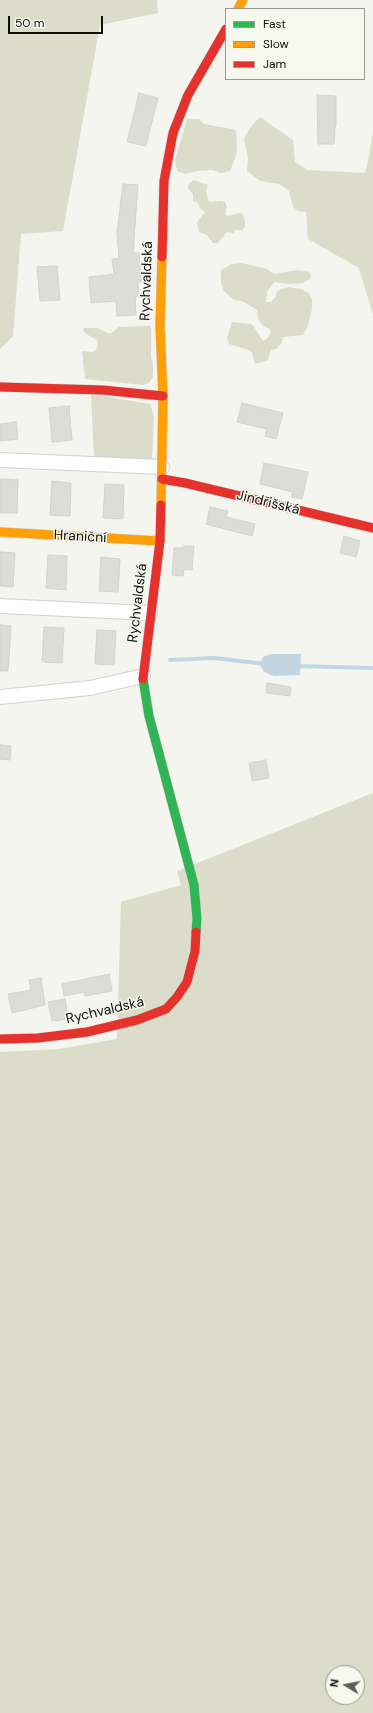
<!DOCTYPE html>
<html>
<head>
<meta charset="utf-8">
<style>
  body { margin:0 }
  #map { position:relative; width:373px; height:1713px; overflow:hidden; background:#f4f5ef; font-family:"DM Sans",sans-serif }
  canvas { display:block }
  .legend { position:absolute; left:225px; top:8px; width:140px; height:72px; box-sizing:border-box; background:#f6f7ed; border:1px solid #999a93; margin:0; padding:5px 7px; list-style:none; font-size:12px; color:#0e0e0b }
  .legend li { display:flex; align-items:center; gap:8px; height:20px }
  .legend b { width:20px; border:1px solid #999a93 }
  .north { position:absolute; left:325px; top:1665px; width:40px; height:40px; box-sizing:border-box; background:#f6f7ed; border:1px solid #999a93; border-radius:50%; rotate:280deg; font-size:11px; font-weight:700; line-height:16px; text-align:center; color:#0e0e0b }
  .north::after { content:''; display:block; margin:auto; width:14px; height:18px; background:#5e5f5b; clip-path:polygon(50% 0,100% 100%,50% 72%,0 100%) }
  .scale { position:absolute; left:8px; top:16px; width:95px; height:18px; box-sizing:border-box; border:2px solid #0e0e0b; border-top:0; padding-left:5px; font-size:12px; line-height:14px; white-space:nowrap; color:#0e0e0b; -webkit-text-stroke:3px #f6f7ed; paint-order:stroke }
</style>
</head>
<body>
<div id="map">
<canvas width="373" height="1713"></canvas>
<ul class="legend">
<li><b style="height:5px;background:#30b455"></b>Fast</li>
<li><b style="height:5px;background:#ff9f0a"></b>Slow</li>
<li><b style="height:5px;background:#e5322d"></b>Jam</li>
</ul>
<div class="north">N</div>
<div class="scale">50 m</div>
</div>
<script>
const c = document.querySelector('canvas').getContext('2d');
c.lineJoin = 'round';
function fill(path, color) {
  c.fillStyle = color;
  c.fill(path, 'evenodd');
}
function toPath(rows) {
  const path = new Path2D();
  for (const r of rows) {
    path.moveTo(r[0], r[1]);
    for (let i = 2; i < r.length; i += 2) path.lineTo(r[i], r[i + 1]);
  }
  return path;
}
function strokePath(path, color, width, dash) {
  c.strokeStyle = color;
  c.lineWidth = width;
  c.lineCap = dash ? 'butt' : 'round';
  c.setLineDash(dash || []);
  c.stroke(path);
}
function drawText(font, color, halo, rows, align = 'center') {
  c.font = font + ' "DM Sans",sans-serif';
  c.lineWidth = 3;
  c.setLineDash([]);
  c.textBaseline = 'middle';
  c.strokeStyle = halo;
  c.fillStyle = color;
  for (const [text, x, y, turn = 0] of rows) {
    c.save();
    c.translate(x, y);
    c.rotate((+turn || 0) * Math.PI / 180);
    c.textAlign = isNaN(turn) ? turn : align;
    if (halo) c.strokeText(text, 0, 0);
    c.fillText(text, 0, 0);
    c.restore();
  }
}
fill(toPath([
  [0,0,157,0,158,13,100,25,63,231,21,234,13,336,0,349],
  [260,117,293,140,295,162,307,170,365,173,369,156,373,132,373,315,359,268,308,239,306,212,298,211,293,207,289,191,279,184,260,181,247,171,248,158,244,141,245,136,253,124],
  [187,119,199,119,204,124,236,130,237,153,230,171,221,173,212,170,198,171,185,174,177,171,175,160],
  [194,180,208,185,206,191,209,202,220,201,225,202,227,207,225,214,227,216,239,213,243,214,245,222,245,227,242,230,236,230,233,233,227,232,218,243,213,243,207,235,199,232,197,222,205,212,200,209,198,203,193,201,193,194,188,188,189,183],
  [241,263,267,269,274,274,298,270,309,272,311,276,310,279,303,283,288,284,274,282,267,292,266,302,271,302,276,296,277,291,281,289,289,287,301,289,309,293,312,300,312,309,308,326,303,335,283,337,282,343,276,349,271,350,268,360,255,364,252,352,246,349,229,344,227,338,232,322,252,324,263,341,268,338,270,334,270,329,263,326,258,319,257,310,242,301,234,300,224,291,221,283,221,270,232,264],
  [147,326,151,326,151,357,153,366,153,377,149,383,143,385,85,379,82,351,93,352,96,350,98,345,97,340,88,335,84,332,83,328,98,328,110,334,119,327],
  [91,394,150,404,154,416,152,458,150,460,94,459],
  [373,793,373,1713,0,1713,0,1052,59,1049,117,1039,121,902,181,885,177,871],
  [333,1673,357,1673,357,1697,333,1697]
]), '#dbdcca');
fill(toPath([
  [271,654,301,654,300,675,274,676,264,672,260,664,263,657]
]), '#c2d6e1');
strokePath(toPath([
  [170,660,215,658,265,664],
  [296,666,373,668]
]), '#c2d6e1', 4);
const building = toPath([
  [139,93,158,98,146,146,127,142,139,93],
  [317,95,336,96,336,126,335,126,334,144,318,144,317,95],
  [123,184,138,185,133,253,139,253,141,282,138,282,139,297,135,297,136,315,117,316,116,301,91,303,89,277,114,274,112,259,119,258,117,233,123,184],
  [57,266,60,300,40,301,37,267,57,266],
  [242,403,283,413,276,439,265,436,267,429,237,422,242,403],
  [69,406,72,440,52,442,49,408,69,406],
  [16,422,18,439,0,441,0,424,16,422],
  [264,463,308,472,302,499,291,497,293,492,260,484,264,463],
  [0,479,18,480,17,513,0,513,0,479],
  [52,481,71,483,70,516,50,515,52,481],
  [105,484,124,485,123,519,103,518,105,484],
  [210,507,228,511,226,517,255,524,252,536,206,524,210,507],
  [344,536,360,541,356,557,340,553,344,536],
  [184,546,194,546,192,570,184,569,183,576,172,575,174,548,184,548,184,546],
  [0,552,15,553,13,587,0,586,0,552],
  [48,555,67,556,66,590,46,588,48,555],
  [101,557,120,559,118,592,99,591,101,557],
  [0,625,11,626,8,671,0,671,0,625],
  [44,627,64,628,62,663,42,662,44,627],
  [97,630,116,631,114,665,95,664,97,630],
  [267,683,291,687,290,696,266,693,267,683],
  [0,745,11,746,10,760,0,759,0,745],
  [266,760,269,778,252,781,249,763,266,760],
  [109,974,112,991,85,996,84,992,64,996,62,984,109,974],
  [41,978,45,1005,12,1013,8,994,31,990,29,980,41,978],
  [65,999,68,1019,52,1021,48,1002,65,999]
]);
fill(building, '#dcddd8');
strokePath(building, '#d2d2ce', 1);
const street = toPath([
  [0,460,162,467],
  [0,606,150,613],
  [0,697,90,688,143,676]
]);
const fast = toPath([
  [143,679,149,716,194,885,197,919,196,932]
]);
const slow = toPath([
  [238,9,243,0],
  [161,505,163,396,160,325,162,257],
  [0,532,160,541]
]);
const jam = toPath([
  [162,257,164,181,173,133,188,95,226,29],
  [0,387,102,390,163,396],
  [162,479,185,483,373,528],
  [143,679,160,541,161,505],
  [0,1039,38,1038,87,1032,137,1020,166,1009,177,997,187,982,195,951,196,932]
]);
strokePath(street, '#d1d2cd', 16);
strokePath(fast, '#d1d2cd', 10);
strokePath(slow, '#d1d2cd', 10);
strokePath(jam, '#d1d2cd', 10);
strokePath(street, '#fdfefd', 14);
strokePath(fast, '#30b455', 9);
strokePath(slow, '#ff9f0a', 9);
strokePath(jam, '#e5322d', 9);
drawText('14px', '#0e0e0b', '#f6f7ed', [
  ["Rychvaldská",147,281,-88],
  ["Jindřišská",268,503,14],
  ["Hraniční",80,537,3],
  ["Rychvaldská",138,603,-83],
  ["Rychvaldská",105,1011,-13]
]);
</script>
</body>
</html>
